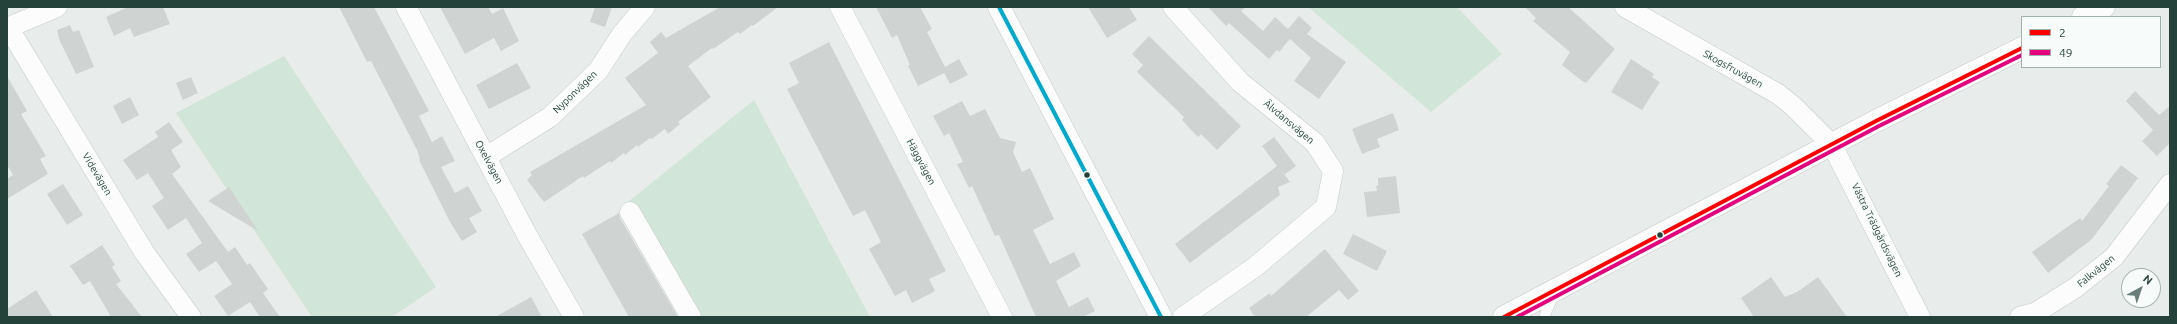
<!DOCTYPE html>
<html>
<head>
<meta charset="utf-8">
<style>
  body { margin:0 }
  #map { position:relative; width:2177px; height:324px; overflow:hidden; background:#e8edeb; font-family:Ubuntu,sans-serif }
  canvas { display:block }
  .frame { position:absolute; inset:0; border:8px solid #24423a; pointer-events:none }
  .legend { position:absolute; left:2021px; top:16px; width:140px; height:52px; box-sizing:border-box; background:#f7fbf9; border:1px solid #a3b1ad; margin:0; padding:5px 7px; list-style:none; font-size:12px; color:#24423a }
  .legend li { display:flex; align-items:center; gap:8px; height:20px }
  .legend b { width:20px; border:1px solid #a3b1ad }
  .north { position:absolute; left:2121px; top:268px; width:40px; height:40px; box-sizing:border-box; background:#f7fbf9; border:1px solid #a3b1ad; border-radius:50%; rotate:40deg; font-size:11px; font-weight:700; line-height:16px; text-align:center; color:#24423a }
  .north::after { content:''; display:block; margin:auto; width:14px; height:18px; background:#697e78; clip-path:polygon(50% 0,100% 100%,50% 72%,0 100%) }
</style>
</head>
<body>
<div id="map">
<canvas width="2177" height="324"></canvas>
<div class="frame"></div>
<ul class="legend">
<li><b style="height:5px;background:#f00"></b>2</li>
<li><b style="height:5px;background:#e5007d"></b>49</li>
</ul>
<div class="north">N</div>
</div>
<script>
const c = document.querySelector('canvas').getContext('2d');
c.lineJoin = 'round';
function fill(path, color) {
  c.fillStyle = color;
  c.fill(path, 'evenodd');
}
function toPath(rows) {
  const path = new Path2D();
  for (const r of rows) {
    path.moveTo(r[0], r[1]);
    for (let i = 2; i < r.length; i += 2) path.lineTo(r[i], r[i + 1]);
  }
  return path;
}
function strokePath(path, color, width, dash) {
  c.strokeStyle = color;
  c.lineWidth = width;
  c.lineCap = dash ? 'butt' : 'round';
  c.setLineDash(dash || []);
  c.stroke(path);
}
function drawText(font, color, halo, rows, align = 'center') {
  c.font = font + ' Ubuntu,sans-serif';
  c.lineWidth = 3;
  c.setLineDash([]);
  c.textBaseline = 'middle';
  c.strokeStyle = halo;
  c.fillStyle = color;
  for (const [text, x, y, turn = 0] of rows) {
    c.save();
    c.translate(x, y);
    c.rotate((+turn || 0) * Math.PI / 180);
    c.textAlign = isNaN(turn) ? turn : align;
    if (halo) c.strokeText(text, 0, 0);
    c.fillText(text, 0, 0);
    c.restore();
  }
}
fill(toPath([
  [1308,7,1457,7,1502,54,1431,112],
  [284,56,436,287,392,317,312,317,176,113],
  [754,100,870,317,694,317,628,202]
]), '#d1e6d8');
fill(toPath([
  [128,7,163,7,170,24,134,37,130,28,114,36,106,17],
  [339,7,374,7,429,111,419,116,432,142,442,136,455,161,441,167,455,193,468,186,482,211,469,218,477,232,462,241,450,222,419,160,420,159,417,150,371,61,367,62],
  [440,7,488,7,492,14,503,8,519,41,501,51,494,38,465,54],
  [595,7,612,7,605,27,590,22],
  [720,7,778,7,753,26,752,25,740,34,738,32,713,49,712,48,688,66,711,97,678,122,680,124,668,134,665,129,652,139,650,138,638,147,637,145,625,155,624,153,611,163,610,161,584,178,583,176,544,202,527,180,532,175,530,172,646,105,625,78,658,53,650,42,661,32,666,38],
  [876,7,920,7,932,29,927,32,945,67,959,59,968,75,950,84,944,73,918,86,908,66,910,65,897,35,892,38],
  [1088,7,1129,7,1137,20,1107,38],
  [1208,7,1246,7,1241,11,1263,31,1275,17,1288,29,1299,16,1312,28,1307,34,1346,62,1319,99,1294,81,1311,58,1290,39,1279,52,1277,50,1269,59,1229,23,1226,26],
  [1525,7,1568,7,1615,49,1586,83,1582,81,1562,65,1570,52,1533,21,1536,18],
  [70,25,73,32,79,30,94,67,76,74,59,39,57,30],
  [1149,36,1241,126,1217,150,1201,134,1198,137,1182,120,1184,117,1137,72,1143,65,1132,54],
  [829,42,946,271,929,279,935,291,912,303,906,290,895,296,869,249,881,242,865,210,853,216,787,89,799,83,789,63],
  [1631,59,1654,74,1652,77,1660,82,1642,110,1611,92],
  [517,63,531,88,489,109,476,85],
  [7,76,27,111,21,114,46,156,40,159,48,174,7,199,7,179,13,175,7,165],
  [191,77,198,93,183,100,176,83],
  [2135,91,2159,115,2170,106,2170,143,2157,156,2142,141,2153,130,2126,101],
  [130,97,139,115,122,124,113,106],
  [962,101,970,116,985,109,1000,138,1016,142,1013,152,1022,172,1030,168,1054,219,1033,230,1050,264,1074,252,1081,266,1056,281,1069,307,1088,297,1095,311,1083,317,1036,317,999,235,995,236,972,186,969,188,957,164,963,162,949,133,944,136,933,116],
  [1393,113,1399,130,1377,139,1380,147,1362,154,1352,129],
  [169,122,183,142,171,150,181,167,172,174,228,252,235,247,247,265,250,263,268,289,263,293,280,317,260,317,250,302,228,316,214,296,232,284,216,261,199,272,186,254,202,243,186,218,168,230,152,206,164,198,148,173,137,180,123,160,158,137,155,132],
  [1274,137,1296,166,1284,175,1281,170,1290,182,1278,187,1280,195,1190,263,1175,244,1277,166,1262,146],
  [2121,165,2138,178,2092,239,2048,273,2032,252,2080,218,2082,221,2109,186,2106,184],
  [1396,176,1400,213,1367,217,1364,192,1377,191,1376,186,1378,186,1378,178],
  [63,184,83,215,67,225,47,194],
  [229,187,258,231,208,201],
  [619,213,620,218,678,317,629,317,604,273,582,234],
  [1353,234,1387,251,1377,271,1343,254],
  [102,245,115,265,112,267,121,281,116,284,142,317,111,317,90,281,83,285,70,266],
  [1325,249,1359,291,1348,300,1339,290,1306,317,1255,317,1249,308,1270,293,1271,296],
  [1771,277,1785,297,1797,292,1818,277,1847,317,1754,317,1741,298],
  [36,290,53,317,7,317,7,309],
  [531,297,542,317,495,317]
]), '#cfd4d2');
const service = toPath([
  [1544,317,1554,295]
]);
const minor = toPath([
  [406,7,527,235,574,317],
  [840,7,1002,317],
  [1173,7,1240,82,1315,143,1333,171,1326,207,1255,267,1183,317],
  [1625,7,1778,94,1793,106,1832,145,1920,317],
  [8,27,144,252,191,317],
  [7,28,57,7],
  [486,157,550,117,598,71,622,34,645,7],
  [630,212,691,317],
  [2020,317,2035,313,2075,288,2114,257,2170,184]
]);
const tertiary = toPath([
  [999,7,1161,317],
  [2083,17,2104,7],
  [1504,317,1876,121,2022,48]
]);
strokePath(service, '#c5cac8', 11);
strokePath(minor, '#c5cac8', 21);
strokePath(tertiary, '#c5cac8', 23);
strokePath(service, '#fcfcfc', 10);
strokePath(minor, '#fcfcfc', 20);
strokePath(tertiary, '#fcfcfc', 22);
strokePath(toPath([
  [1504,317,1876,121,2022,48]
]), '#f00', 4);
strokePath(toPath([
  [1517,317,1879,126,2022,55]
]), '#e5007d', 4);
strokePath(toPath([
  [999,7,1161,317]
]), '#00a9ce', 4);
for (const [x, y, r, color] of [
  [1087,175,3.5,"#24423a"],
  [1660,235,3.5,"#24423a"]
]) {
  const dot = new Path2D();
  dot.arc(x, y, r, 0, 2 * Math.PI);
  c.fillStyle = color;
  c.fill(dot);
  strokePath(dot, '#f7fbf9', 1.5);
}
drawText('10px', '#24423a', '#f7fbf9', [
  ["Skogsfruvägen",1733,69,29],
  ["Nyponvägen",575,92,-44],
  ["Älvdansvägen",1289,122,40],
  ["Oxelvägen",489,162,62],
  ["Häggvägen",921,162,62],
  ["Videvägen",97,174,59],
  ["Västra Trädgårdsvägen",1877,230,64],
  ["Falkvägen",2096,271,-39]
]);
</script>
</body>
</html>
